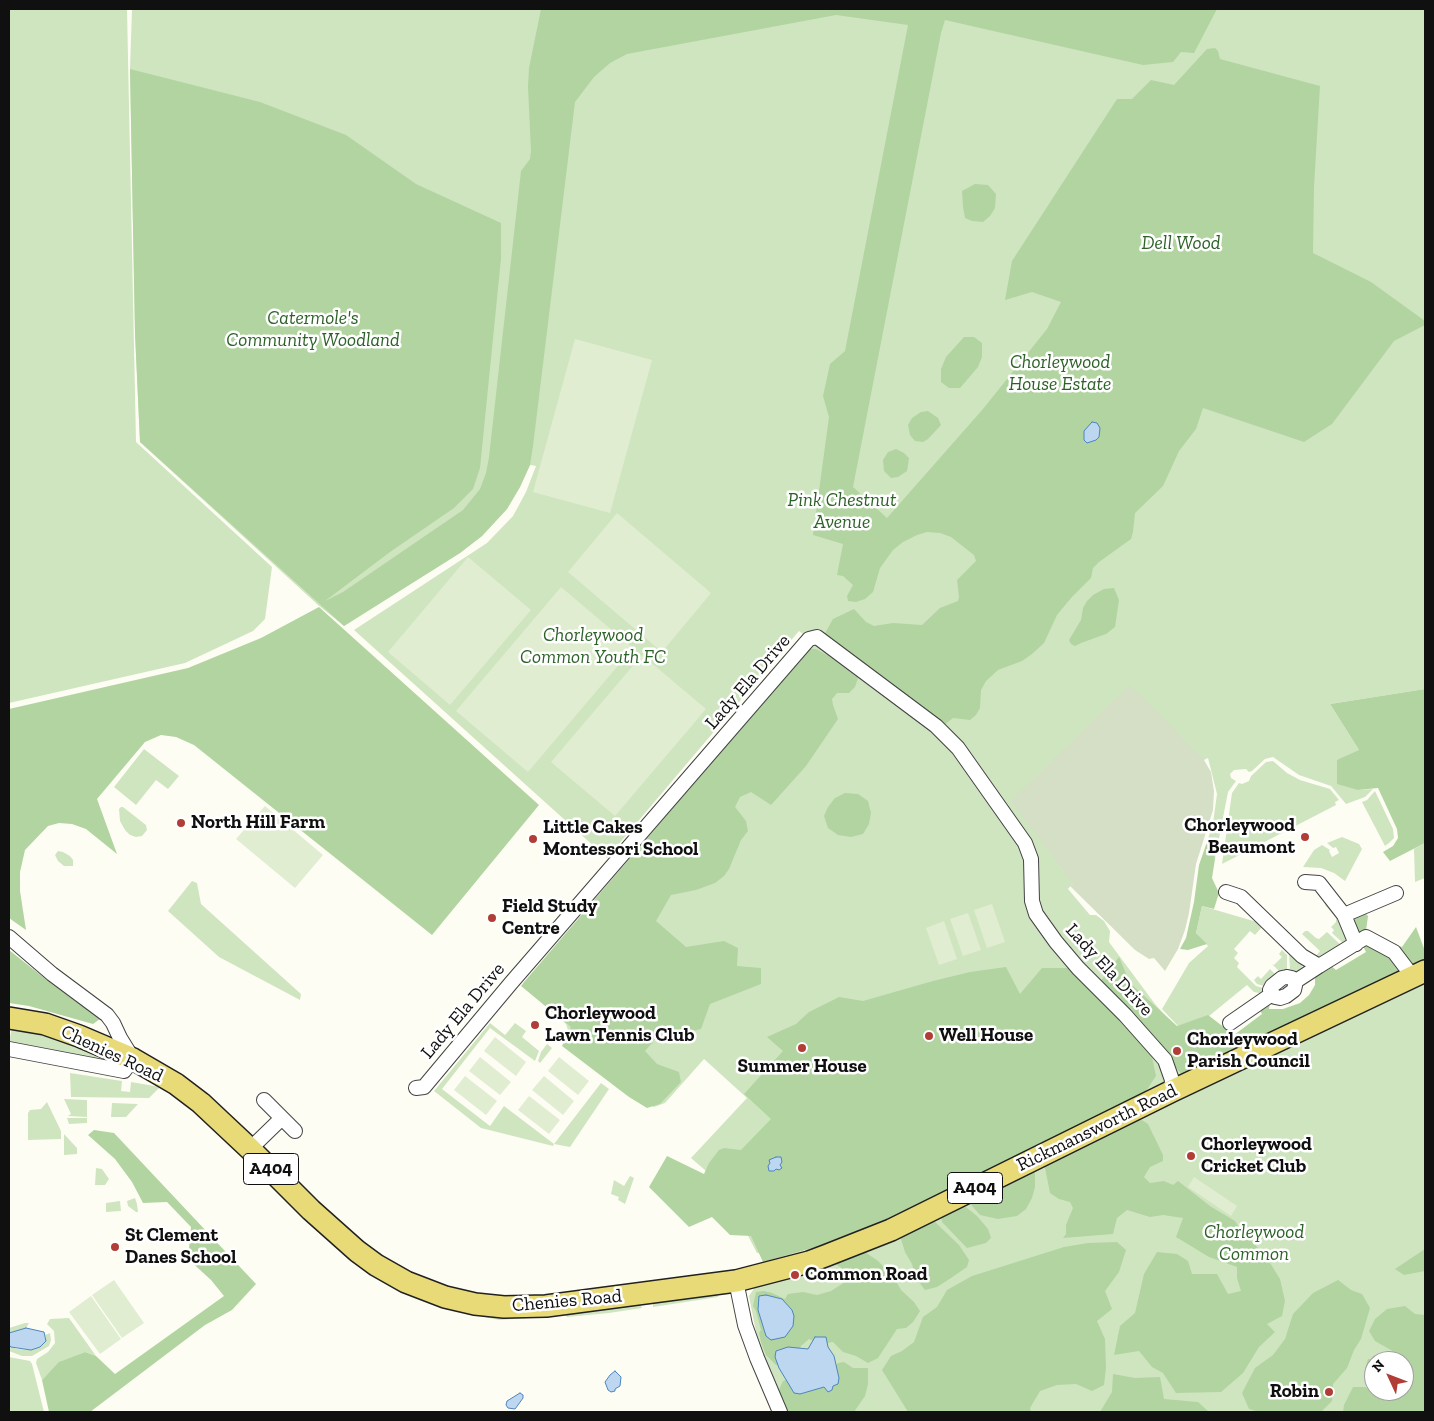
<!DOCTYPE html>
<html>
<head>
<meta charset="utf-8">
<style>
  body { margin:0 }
  #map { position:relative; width:1434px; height:1421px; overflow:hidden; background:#fefdf4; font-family:"Zilla Slab",serif }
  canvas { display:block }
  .frame { position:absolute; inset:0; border:10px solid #101010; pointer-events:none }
  .north { position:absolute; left:1364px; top:1351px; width:50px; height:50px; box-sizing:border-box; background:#fff; border:1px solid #9f9f9f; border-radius:50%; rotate:313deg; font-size:14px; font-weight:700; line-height:20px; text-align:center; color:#101010 }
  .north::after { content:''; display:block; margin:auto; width:18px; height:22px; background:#b03e37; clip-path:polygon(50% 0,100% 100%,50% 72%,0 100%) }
</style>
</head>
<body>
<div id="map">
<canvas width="1434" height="1421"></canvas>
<div class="frame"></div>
<div class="north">N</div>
</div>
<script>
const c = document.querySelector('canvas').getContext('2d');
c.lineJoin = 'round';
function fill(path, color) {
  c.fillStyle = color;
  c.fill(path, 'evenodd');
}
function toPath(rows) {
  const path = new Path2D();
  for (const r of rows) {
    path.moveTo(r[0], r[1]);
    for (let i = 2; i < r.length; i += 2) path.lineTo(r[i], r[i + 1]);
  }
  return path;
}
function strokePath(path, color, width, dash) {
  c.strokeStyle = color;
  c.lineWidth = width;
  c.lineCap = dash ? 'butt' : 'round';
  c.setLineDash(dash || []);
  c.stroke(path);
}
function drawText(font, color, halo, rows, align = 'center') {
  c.font = font + ' "Zilla Slab",serif';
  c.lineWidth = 5;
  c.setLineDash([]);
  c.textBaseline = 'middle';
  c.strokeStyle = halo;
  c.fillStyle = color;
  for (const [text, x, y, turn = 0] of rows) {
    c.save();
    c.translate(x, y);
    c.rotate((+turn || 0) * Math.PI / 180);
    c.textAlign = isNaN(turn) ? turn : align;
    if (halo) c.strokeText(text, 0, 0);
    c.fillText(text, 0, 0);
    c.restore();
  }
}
fill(toPath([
  [9,9,127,9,136,442,272,567,265,619,253,631,185,663,9,703],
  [132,9,1425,9,1425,689,1330,704,1359,750,1358,790,1373,789,1365,797,1346,804,1331,786,1299,775,1273,757,1265,759,1252,771,1249,772,1246,769,1234,770,1230,774,1231,778,1236,781,1228,792,1215,859,1212,841,1208,839,1213,823,1217,794,1208,758,1179,772,1119,828,1068,889,1090,915,1096,915,1104,921,1110,931,1109,942,1155,1004,1173,1024,1163,1043,1175,1067,1182,1075,766,1254,757,1253,745,1230,706,1171,691,1158,747,1098,704,1059,665,1103,654,1107,633,1095,572,1037,569,1033,566,1024,523,987,523,983,814,643,799,631,607,858,354,630,487,543,513,516,526,492,536,466,530,465,520,487,507,509,482,536,460,553,344,626,318,605,140,442,135,333,130,69],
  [144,749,179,776,168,789,156,780,136,805,114,787],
  [1273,761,1287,773,1300,780,1330,789,1339,800,1335,802,1336,805,1222,864,1232,793,1239,783,1242,784,1249,781,1251,776,1266,762],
  [1375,791,1393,829,1394,838,1389,843,1385,846,1362,802,1367,800],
  [121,807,123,807,146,825,147,830,142,836,136,837,130,835,125,830,120,821,119,809],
  [1342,837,1359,844,1362,849,1345,881,1334,873,1321,868,1303,867,1314,850,1322,845,1330,850,1329,851,1332,857,1339,853,1336,847,1333,848,1327,843],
  [1425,843,1425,878,1415,882,1414,849],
  [58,851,63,852,70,856,73,860,73,866,64,866,58,861,55,855],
  [192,881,197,883,201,904,301,994,300,1000,219,957,168,911],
  [1327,903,1347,936,1346,942,1344,944,1332,933,1334,930,1331,927,1336,922,1336,918,1325,905],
  [1202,906,1257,922,1262,927,1255,935,1250,931,1234,949,1238,953,1234,958,1239,963,1237,967,1256,986,1266,989,1264,994,1254,992,1247,985,1209,1016,1208,1016,1178,1026,1162,1009,1189,963,1208,946,1196,933],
  [1305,931,1308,931,1316,938,1319,939,1327,932,1342,946,1319,959,1315,957,1320,951,1302,934],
  [1282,950,1287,955,1287,970,1279,971,1272,964,1274,965,1282,957,1279,954],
  [1289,952,1304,965,1297,971,1290,970],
  [1270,969,1275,974,1269,979,1264,986,1257,984,1254,980,1258,976,1261,979],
  [1425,979,1425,1412,788,1412,773,1382,757,1337,749,1296,755,1287],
  [1374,1361,1404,1361,1404,1391,1374,1391],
  [490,1023,505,1035,515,1023,526,1031,522,1037,539,1051,535,1061,490,1028,442,1089,490,1126,504,1106,554,1144,601,1083,609,1089,570,1147,554,1144,553,1146,481,1128,434,1091],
  [12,1027,52,1036,108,1059,102,1060,9,1043],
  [547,1044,552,1048,540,1063,538,1061,541,1052],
  [70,1073,122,1081,121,1091,130,1092,131,1082,160,1087,149,1098,71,1097],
  [64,1099,87,1100,87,1117,68,1116,71,1114],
  [47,1102,61,1131,61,1139,28,1140,28,1113,30,1110,41,1109],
  [112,1103,138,1104,126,1117,111,1117],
  [67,1118,87,1118,87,1123,69,1124],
  [64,1134,77,1148,77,1154,64,1155],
  [96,1168,102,1169,109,1179,105,1185,95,1185],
  [630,1176,634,1178,625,1204,618,1200,619,1197,611,1194,614,1180,624,1186],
  [135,1198,137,1204,138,1212,136,1212,128,1206,127,1201],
  [120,1201,121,1211,106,1212,106,1203],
  [717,1290,718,1297,653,1307,653,1301],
  [640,1304,642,1308,609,1313,567,1317,565,1314],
  [470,1309,544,1317,499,1320,465,1313],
  [69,1318,96,1356,85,1352,60,1362,42,1380,36,1363,37,1359,48,1352,55,1343,54,1331,47,1324,50,1319],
  [25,1323,29,1323,26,1328,9,1333,9,1328],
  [50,1333,51,1340,49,1346,32,1356,22,1356,9,1351,9,1345,11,1347,17,1349,31,1350,40,1347,46,1337,45,1335],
  [9,1357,30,1361,32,1364,44,1412,9,1412]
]), '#cfe5c0');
fill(toPath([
  [541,9,1217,9,1194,53,1181,52,1173,62,1143,65,945,20,941,33,853,487,887,518,983,409,1047,329,1061,302,1032,292,1005,300,1012,261,1117,99,1132,99,1151,80,1174,85,1207,49,1215,48,1218,51,1220,59,1320,86,1314,187,1313,253,1371,282,1425,321,1425,325,1394,341,1332,424,1304,442,1203,408,1196,429,1179,451,1163,486,1135,513,1133,532,1131,539,1099,562,1093,568,1091,578,1071,598,1057,615,1044,643,1032,654,1022,661,998,670,986,681,981,690,980,708,976,715,970,720,953,718,943,726,824,635,833,619,854,609,866,622,874,626,893,623,922,625,940,608,958,601,959,597,957,580,976,561,974,555,951,537,940,533,927,532,917,535,903,542,893,550,880,568,873,592,865,599,856,602,848,601,847,596,853,585,843,576,837,575,843,544,813,535,829,417,823,396,830,364,845,351,908,25,836,15,627,54,610,63,594,77,575,102,533,446,530,465,520,487,507,509,482,536,460,553,344,626,140,442,135,333,130,69,260,102,346,135,416,184,501,223,501,259,480,468,473,489,454,508,390,552,325,601,343,592,463,510,480,489,486,473,489,457,521,171,530,159,531,151,528,87,529,68],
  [975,184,988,185,996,194,995,208,990,216,983,222,972,221,965,218,963,207,962,191],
  [964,337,974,337,982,343,982,357,978,367,960,388,949,388,941,382,941,369,946,357],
  [928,411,938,418,941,425,928,439,923,442,915,441,910,435,908,425,912,418,921,412],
  [896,449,904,453,909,458,908,465,907,471,898,477,891,478,884,471,883,460,888,452],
  [1114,588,1119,600,1115,627,1106,634,1081,643,1075,646,1071,644,1069,640,1081,620,1083,608,1087,601,1093,595,1104,589],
  [319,607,539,805,432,935,194,745,176,737,161,735,145,742,97,799,117,854,86,829,72,824,59,823,48,826,25,850,20,872,20,891,26,930,9,918,9,709,188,668,261,638],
  [809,649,816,649,829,656,858,678,855,687,849,693,837,693,832,699,833,705,838,719,806,766,771,805,751,792,740,797,735,807,746,821,748,831,741,840,729,869,724,876,715,883,696,890,671,895,656,921,686,947,724,941,738,948,737,966,761,968,761,984,710,1004,701,1029,676,1035,661,1033,645,1051,657,1064,679,1072,681,1082,660,1104,647,1108,629,1097,562,1046,571,1027,521,986],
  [1425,689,1425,843,1390,861,1383,852,1393,846,1398,838,1397,829,1378,788,1358,790,1337,784,1337,760,1359,750,1330,704],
  [845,793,858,794,868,801,871,813,869,824,863,834,851,837,838,835,828,828,824,816,828,807,835,798],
  [1208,839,1212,840,1215,859,1212,878,1219,893,1214,909,1202,906,1196,933,1207,944,1188,950,1180,949,1186,938,1194,902,1199,865],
  [1364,912,1368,916,1366,931,1402,947,1416,927,1425,951,1425,964,1182,1075,1100,982,1119,957,1130,983,1177,1026,1208,1015,1234,1035,1262,1014,1259,1008,1270,1002,1269,1009,1283,1009,1300,1003,1309,995,1315,985,1315,974,1330,965,1336,970,1366,952,1349,919],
  [9,950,52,984,100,1019,93,1024,29,1006,9,1003],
  [1006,967,1020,994,1042,968,1074,968,1143,1038,1152,1057,1156,1076,1144,1094,887,1221,823,1245,763,1262,751,1236,730,1235,712,1217,689,1227,649,1187,667,1156,704,1174,709,1163,719,1150,724,1148,741,1150,771,1119,744,1094,783,1051,767,1037,796,1024,809,1012,839,997,863,1001,933,981,970,972],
  [1137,1117,1148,1124,1163,1155,1163,1161,1150,1167,1144,1177,1150,1183,1164,1181,1173,1185,1178,1181,1210,1206,1235,1221,1246,1238,1248,1237,1267,1258,1280,1279,1285,1301,1282,1316,1267,1324,1275,1332,1259,1347,1243,1373,1221,1392,1176,1393,1163,1373,1152,1367,1139,1351,1114,1355,1120,1326,1135,1313,1144,1274,1157,1252,1177,1254,1188,1261,1192,1274,1217,1274,1228,1294,1241,1291,1237,1278,1237,1267,1209,1257,1176,1237,1183,1218,1163,1215,1150,1217,1127,1210,1117,1218,1113,1234,1063,1238,1066,1234,1066,1225,1073,1208,1070,1202,1059,1199,1050,1193,1044,1163],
  [94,1130,114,1133,256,1284,232,1310,205,1325,90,1412,49,1412,42,1380,59,1362,85,1352,96,1356,115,1374,224,1296,211,1280,188,1259,191,1227,167,1202,143,1203,132,1182,115,1159,88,1135],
  [1035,1170,1035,1187,1032,1198,1026,1209,1017,1216,998,1219,980,1215,968,1201],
  [957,1200,977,1216,988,1229,991,1238,986,1243,967,1248,942,1222,941,1215],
  [919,1220,935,1222,959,1245,969,1260,967,1267,951,1278,937,1287,925,1290,916,1278,912,1264,905,1252,901,1239,904,1227],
  [1425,1239,1425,1271,1404,1275,1395,1269,1425,1249],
  [1117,1242,1126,1250,1119,1272,1105,1291,1112,1309,1097,1321,1105,1339,1106,1368,1104,1385,1092,1391,1076,1384,1057,1385,1040,1391,1030,1408,1031,1412,908,1412,882,1370,891,1356,902,1351,914,1342,923,1317,937,1307,947,1290,972,1276,1064,1247,1088,1243],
  [865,1252,878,1261,893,1276,901,1290,914,1302,920,1311,913,1322,906,1328,897,1329,878,1358,868,1363,856,1356,843,1352,833,1342,820,1344,809,1339,801,1346,795,1360,789,1366,776,1365,766,1355,761,1342,759,1333,761,1330,756,1311,753,1306,756,1292,764,1291,772,1293,785,1299,788,1294,803,1292,817,1295,831,1291,842,1284,847,1272,837,1265,836,1262,855,1254],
  [1338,1280,1351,1290,1362,1294,1370,1308,1361,1339,1354,1350,1347,1368,1333,1384,1332,1401,1321,1412,1259,1412,1249,1409,1242,1393,1255,1368,1273,1355,1285,1339,1293,1314,1313,1293],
  [1405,1306,1415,1314,1425,1315,1425,1412,1343,1412,1344,1405,1353,1387,1365,1387,1376,1393,1404,1391,1404,1361,1374,1361,1374,1374,1365,1369,1368,1359,1394,1360,1396,1353,1375,1341,1369,1331,1375,1319,1387,1309],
  [844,1362,853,1368,868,1368,868,1384,865,1396,854,1412,786,1412,777,1394,783,1381,794,1376,828,1372,838,1363],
  [1113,1374,1135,1378,1160,1377,1164,1399,1198,1402,1209,1412,1100,1412,1112,1392]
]), '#b2d4a1');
fill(toPath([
  [1130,685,1204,760,1211,772,1214,791,1213,810,1196,864,1189,913,1185,930,1178,949,1165,971,1154,958,1149,959,1135,950,1070,886,1073,883,1011,801]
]), '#d4dfc6');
fill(toPath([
  [575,339,652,360,610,513,533,492],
  [617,513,711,593,662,652,568,572],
  [468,557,531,610,450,705,388,652],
  [561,587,633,648,528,772,456,711],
  [642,655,706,709,615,816,551,762],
  [265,806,323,855,295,888,236,839],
  [992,904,1005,942,987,948,974,910],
  [968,913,981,950,963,956,950,919],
  [944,921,957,959,939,965,926,928],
  [495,1037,526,1062,516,1076,484,1051],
  [480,1057,511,1082,500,1095,469,1071],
  [559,1057,589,1081,578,1095,548,1071],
  [465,1076,497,1101,486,1115,454,1090],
  [544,1076,574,1101,563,1115,532,1090],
  [529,1096,560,1120,549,1134,518,1110],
  [1194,1177,1237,1206,1231,1216,1188,1187],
  [114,1280,144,1323,122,1338,92,1295],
  [91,1296,121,1339,100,1354,69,1312]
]), '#e0edd1');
const water = toPath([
  [1092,422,1097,423,1100,428,1099,437,1096,440,1087,443,1084,440,1084,431,1092,422],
  [776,1157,781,1157,782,1162,780,1165,782,1168,779,1170,776,1169,774,1171,769,1171,768,1166,770,1163,769,1160,776,1157],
  [766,1295,782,1299,792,1310,794,1316,793,1326,785,1337,771,1340,766,1336,758,1310,759,1296,766,1295],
  [26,1328,44,1332,46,1341,40,1347,31,1350,11,1347,9,1345,9,1333,26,1328],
  [815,1337,826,1337,828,1347,834,1356,839,1378,838,1384,833,1386,832,1390,828,1392,824,1387,800,1394,794,1393,779,1368,775,1357,776,1351,788,1347,808,1349,815,1337],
  [615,1371,621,1377,620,1386,615,1389,615,1391,611,1392,608,1390,605,1382,610,1375,615,1371],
  [520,1393,523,1395,523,1398,518,1405,515,1409,508,1408,506,1405,507,1401,520,1393]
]);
fill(water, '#bed7f0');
strokePath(water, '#4d85be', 1);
const street = toPath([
  [1305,882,1319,883,1344,915,1356,944],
  [1226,892,1241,897,1302,956,1319,966,1366,937,1394,952,1413,977],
  [1344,915,1396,893],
  [9,937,52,974,107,1015,113,1023,120,1038,133,1059,124,1071,9,1049],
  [1287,977,1292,978,1296,981,1294,990,1286,996,1280,998,1275,997,1270,990,1272,986,1282,978,1287,977],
  [1296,981,1319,966],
  [1230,1023,1272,994],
  [416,1088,424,1087,511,983,809,639,817,637,936,726,958,748,1025,843,1031,859,1032,901,1036,914,1056,942,1078,968,1125,1015,1165,1060,1172,1080,1171,1091],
  [264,1100,295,1131],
  [250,1149,282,1118],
  [736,1281,745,1325,757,1358,780,1412]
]);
const primary = toPath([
  [9,1018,45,1024,79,1036,133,1059,176,1084,201,1103,250,1149,311,1210,357,1251,376,1265,406,1282,445,1297,475,1304,504,1307,546,1306,736,1281,809,1262,825,1256,891,1230,1172,1091,1425,971]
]);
strokePath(street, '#434343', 16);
strokePath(primary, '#212121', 24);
strokePath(street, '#fff', 14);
strokePath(primary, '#e9da78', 21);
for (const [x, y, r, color] of [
  [181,823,5,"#b03e37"],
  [1305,837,5,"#b03e37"],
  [533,839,5,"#b03e37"],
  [492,918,5,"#b03e37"],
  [535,1025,5,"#b03e37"],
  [929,1036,5,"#b03e37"],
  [802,1048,5,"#b03e37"],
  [1177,1051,5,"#b03e37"],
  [1191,1156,5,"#b03e37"],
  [115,1247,5,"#b03e37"],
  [795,1275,5,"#b03e37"],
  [1329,1392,5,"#b03e37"]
]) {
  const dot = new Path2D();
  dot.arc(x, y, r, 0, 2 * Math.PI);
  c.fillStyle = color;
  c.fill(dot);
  strokePath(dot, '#fff', 2);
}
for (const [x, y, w] of [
  [271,1169,55],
  [975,1188,55]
]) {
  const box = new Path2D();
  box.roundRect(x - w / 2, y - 15.5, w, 31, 4);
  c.fillStyle = '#fff';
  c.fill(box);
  strokePath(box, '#101010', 1);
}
drawText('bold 18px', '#101010', null, [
  ["A404",271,1169],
  ["A404",975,1188]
]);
drawText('italic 19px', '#2c6127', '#fff', [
  ["Dell Wood",1181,244],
  ["Catermole's",313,319],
  ["Community Woodland",313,341],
  ["Chorleywood",1060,363],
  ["House Estate",1060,385],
  ["Pink Chestnut",842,501],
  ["Avenue",842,523],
  ["Chorleywood",593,636],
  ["Common Youth FC",593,658],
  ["Chorleywood",1254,1233],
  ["Common",1254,1255]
]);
drawText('19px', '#101010', '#fff', [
  ["Lady Ela Drive",748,682,-49],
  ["Lady Ela Drive",1109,970,47],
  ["Lady Ela Drive",463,1011,-50],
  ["Chenies Road",112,1054,25],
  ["Rickmansworth Road",1097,1128,-26],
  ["Chenies Road",567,1301,-5]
]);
drawText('bold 19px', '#101010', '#fff', [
  ["North Hill Farm",191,823],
  ["Chorleywood",1295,826,"right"],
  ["Beaumont",1295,848,"right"],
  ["Little Cakes",543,828],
  ["Montessori School",543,850],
  ["Field Study",502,907],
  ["Centre",502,929],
  ["Chorleywood",545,1014],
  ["Lawn Tennis Club",545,1036],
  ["Well House",939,1036],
  ["Chorleywood",1187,1040],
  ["Parish Council",1187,1062],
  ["Summer House",802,1067,"center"],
  ["Chorleywood",1201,1145],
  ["Cricket Club",1201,1167],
  ["St Clement",125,1236],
  ["Danes School",125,1258],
  ["Common Road",805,1275],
  ["Robin",1319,1392,"right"]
], 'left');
</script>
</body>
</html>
